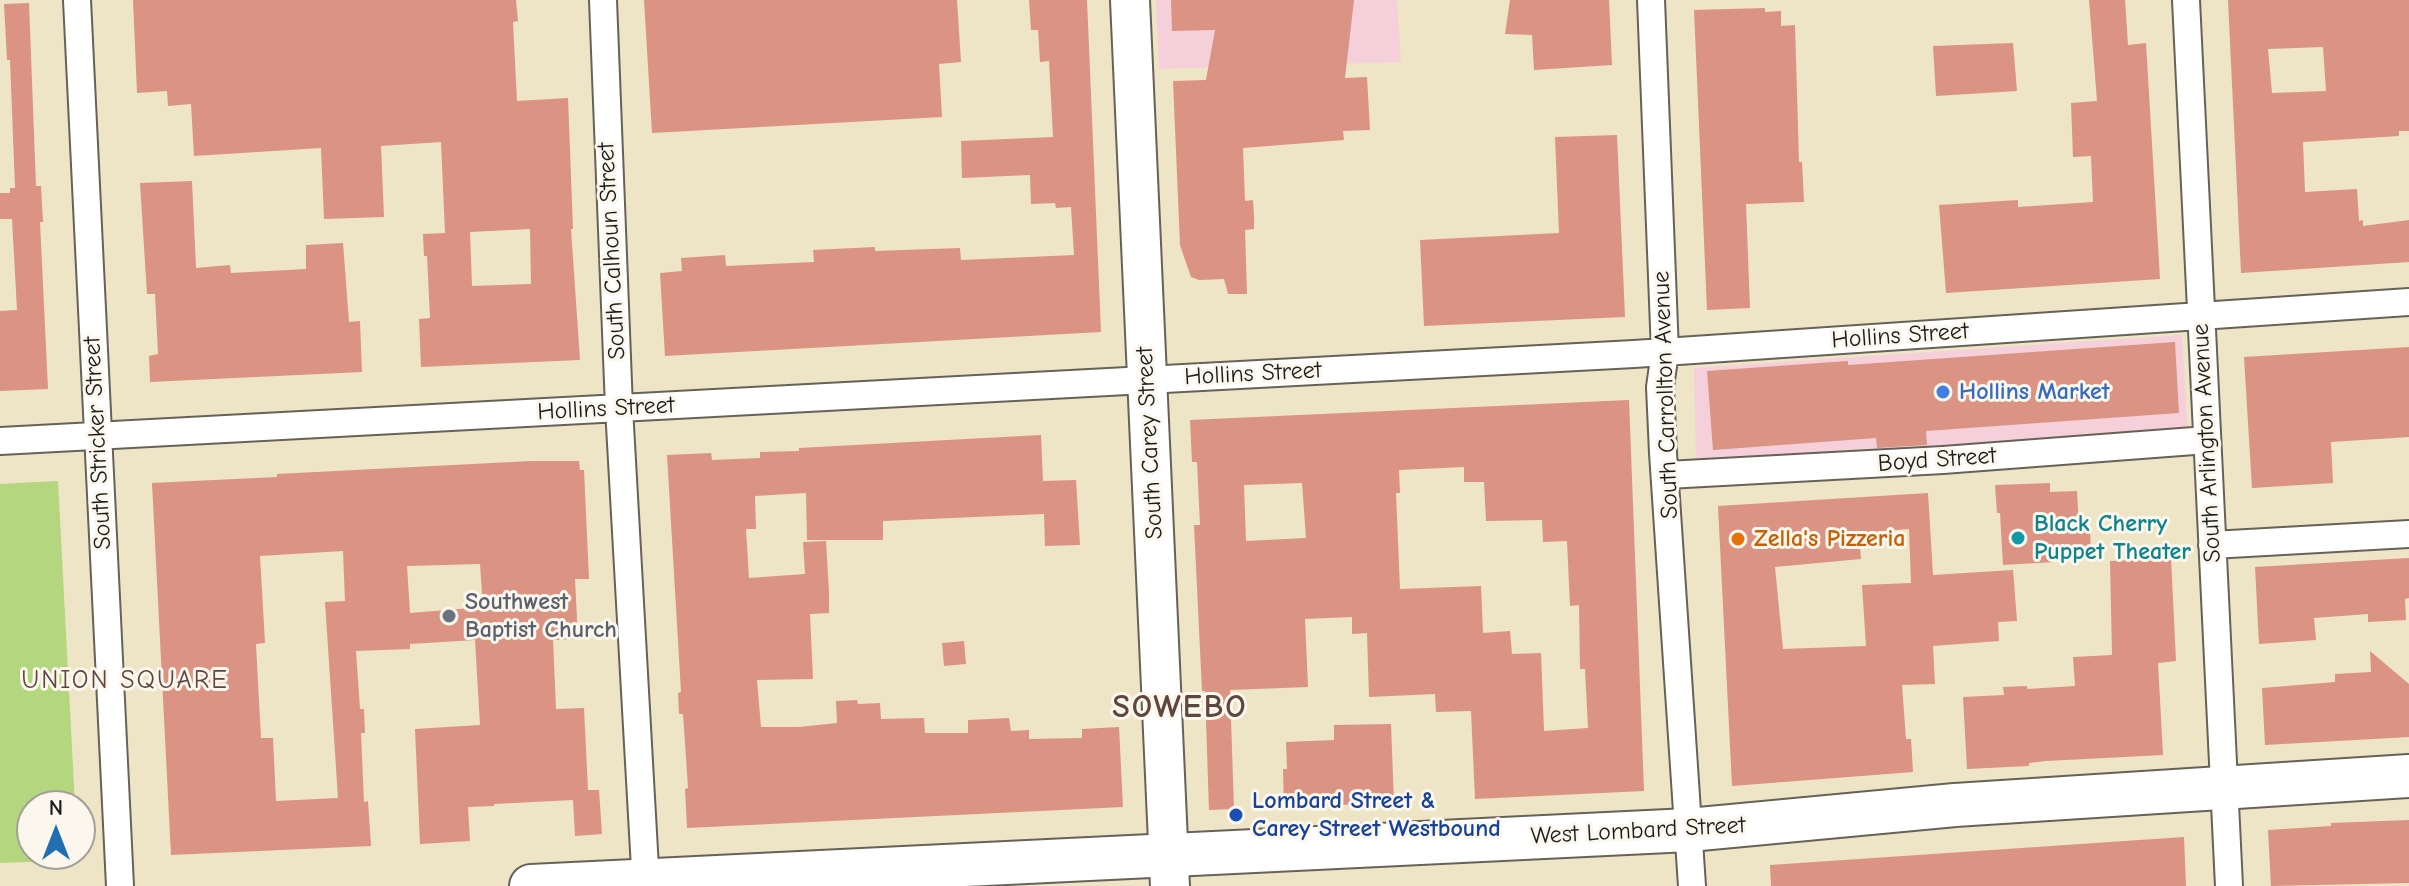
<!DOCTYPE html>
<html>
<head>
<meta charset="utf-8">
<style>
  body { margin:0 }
  #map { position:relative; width:2409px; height:886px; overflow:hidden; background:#eee4c6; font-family:"Comic Neue",sans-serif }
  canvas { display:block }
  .north { position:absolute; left:16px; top:790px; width:80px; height:80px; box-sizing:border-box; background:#fbf7ec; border:2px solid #a29f99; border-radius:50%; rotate:0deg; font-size:22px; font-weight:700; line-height:32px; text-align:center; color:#1c1c1c }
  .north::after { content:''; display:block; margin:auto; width:28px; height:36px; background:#1f6fb2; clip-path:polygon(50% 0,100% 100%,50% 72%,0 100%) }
</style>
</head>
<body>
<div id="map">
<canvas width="2409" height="886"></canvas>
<div class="north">N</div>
</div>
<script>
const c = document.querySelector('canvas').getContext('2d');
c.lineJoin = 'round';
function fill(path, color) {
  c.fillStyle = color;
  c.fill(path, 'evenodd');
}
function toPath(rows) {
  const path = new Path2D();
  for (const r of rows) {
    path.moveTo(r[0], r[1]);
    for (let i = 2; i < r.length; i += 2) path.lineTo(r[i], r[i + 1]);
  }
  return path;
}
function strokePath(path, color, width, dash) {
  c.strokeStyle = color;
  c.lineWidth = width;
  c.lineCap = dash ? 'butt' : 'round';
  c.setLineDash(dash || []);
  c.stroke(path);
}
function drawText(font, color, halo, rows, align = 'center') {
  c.font = font + ' "Comic Neue",sans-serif';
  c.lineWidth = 6;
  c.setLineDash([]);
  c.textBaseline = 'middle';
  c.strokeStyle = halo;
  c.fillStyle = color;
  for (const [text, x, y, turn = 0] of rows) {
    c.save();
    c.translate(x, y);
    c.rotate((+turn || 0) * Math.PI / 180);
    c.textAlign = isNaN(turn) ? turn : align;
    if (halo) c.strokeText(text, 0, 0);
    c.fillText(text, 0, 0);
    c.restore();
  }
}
fill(toPath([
  [1156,0,1397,0,1401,62,1159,69],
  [2182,335,2188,436,1696,464,1694,368]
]), '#f5cfda');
fill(toPath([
  [58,481,75,806,32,806,32,854,77,854,78,860,0,863,0,484]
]), '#b4d67e');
fill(toPath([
  [133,0,516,0,518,21,513,22,517,101,568,98,573,229,571,229,580,360,421,367,419,319,430,318,427,256,424,256,423,234,445,233,441,142,381,146,384,217,324,219,321,148,194,156,191,104,168,106,167,91,137,93],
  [530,229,531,284,472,286,470,232],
  [644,0,957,0,961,62,939,64,942,117,652,133],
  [1029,0,1087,0,1101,332,665,356,660,273,682,271,681,258,725,255,726,266,814,262,813,250,875,247,875,251,960,248,961,260,1074,255,1071,207,1056,208,1055,203,1031,204,1030,175,962,178,961,141,1053,137,1049,61,1040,62,1038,30,1031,30],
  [1171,0,1354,0,1345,78,1367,77,1370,130,1343,131,1344,140,1243,148,1245,201,1253,200,1254,216,1254,229,1245,230,1247,294,1228,294,1224,279,1199,280,1191,277,1180,245,1173,81,1206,80,1215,30,1172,31],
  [1510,0,1609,0,1612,65,1534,70,1532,35,1505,34],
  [2089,0,2125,0,2128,45,2146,43,2160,279,1946,293,1939,205,2018,200,2018,207,2093,202,2091,156,2073,157,2071,103,2097,101],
  [2228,0,2409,0,2409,131,2399,131,2399,136,2303,142,2305,192,2357,189,2359,221,2363,220,2363,226,2409,220,2409,262,2241,273],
  [2323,47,2326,91,2272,93,2268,49],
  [29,3,36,186,41,186,43,222,40,222,48,389,0,391,0,311,17,310,12,219,0,219,0,193,10,193,10,188,15,188,10,60,7,60,4,4],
  [1765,8,1765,12,1781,11,1781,26,1795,25,1799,162,1802,162,1804,202,1746,204,1750,308,1707,310,1694,10],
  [2013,43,2017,91,1936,96,1933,46],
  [1617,135,1625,317,1424,326,1420,240,1559,233,1555,137],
  [192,181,196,268,230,265,231,273,306,269,306,245,343,243,349,322,360,321,362,372,150,382,149,356,158,354,155,294,147,294,140,183],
  [2175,342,2179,413,1926,431,1927,445,1877,448,1876,438,1713,450,1707,371,1848,361,1848,365],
  [2409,347,2409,437,2331,442,2333,483,2252,488,2244,357],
  [1629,400,1644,791,1475,799,1471,711,1436,712,1435,694,1369,697,1367,633,1352,634,1352,617,1305,619,1308,687,1230,690,1234,809,1209,810,1205,691,1202,691,1194,525,1200,525,1197,462,1192,462,1190,420],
  [1464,467,1464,482,1484,482,1486,521,1542,520,1543,542,1567,541,1570,606,1579,605,1580,669,1585,669,1588,728,1544,731,1541,653,1512,654,1510,631,1483,633,1481,586,1400,589,1396,493,1400,493,1399,470],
  [1302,483,1306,538,1246,541,1244,485],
  [1041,435,1043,481,1076,480,1080,545,1045,546,1044,514,883,521,883,540,807,540,806,493,755,496,756,529,746,529,749,578,805,574,803,542,826,541,829,592,829,613,810,614,813,679,757,680,761,727,799,727,837,723,836,701,857,700,858,704,880,703,881,719,924,718,925,733,968,733,968,720,1009,718,1011,731,1029,730,1029,739,1082,738,1082,729,1119,727,1123,807,687,828,685,789,688,788,683,714,679,714,678,693,681,692,667,455,711,453,712,460,760,458,760,452,799,451,799,448],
  [531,461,579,461,580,470,584,470,589,579,575,579,578,639,553,640,556,709,584,708,588,790,599,790,602,834,575,836,573,800,494,804,494,806,468,807,470,841,420,844,415,729,480,725,475,640,410,644,410,649,356,651,360,709,364,709,365,733,361,733,364,802,368,801,371,846,171,855,152,483,277,477,277,474],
  [343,551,345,601,325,602,338,798,276,801,273,738,261,738,256,644,265,643,260,556],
  [480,564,483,607,410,613,407,566],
  [2050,483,2050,492,2077,491,2079,527,2090,526,2091,556,2054,558,2055,562,2003,565,2000,513,1997,513,1995,485],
  [1928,493,1933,575,2013,570,2017,621,1998,622,1999,641,1933,646,1935,684,1902,685,1906,739,1911,739,1913,772,1732,786,1718,506],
  [1909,529,1911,583,1862,585,1866,646,1783,649,1775,567,1861,559,1859,533],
  [2171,558,2176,661,2158,663,2163,755,2046,761,2029,763,2029,766,1967,769,1963,697,2004,695,2003,687,2027,686,2027,689,2075,686,2073,657,2112,655,2110,561],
  [2409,558,2409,598,2405,599,2406,620,2368,622,2368,614,2314,618,2316,640,2259,644,2255,567],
  [964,641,966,664,944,666,942,643],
  [2370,651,2409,684,2409,737,2265,745,2262,688,2335,682,2335,674,2371,672],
  [1391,724,1394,803,1284,807,1283,769,1287,769,1286,742,1334,740,1334,725],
  [2409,820,2409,883,2271,886,2268,830,2331,826,2331,823],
  [2184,837,2186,886,1771,886,1770,865]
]), '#db9384');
const minor = toPath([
  [77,0,120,886],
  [603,0,619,408,646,886],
  [1651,0,1665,352,1660,387,1663,453,1692,886],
  [2186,0,2229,886],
  [0,441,1634,354,2409,302],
  [1667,475,1943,460,2207,440],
  [2212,545,2409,534]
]);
const secondary = toPath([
  [1130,0,1170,886]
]);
const primary = toPath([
  [531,886,1689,830,1955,805,2409,776]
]);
strokePath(minor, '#666258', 30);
strokePath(secondary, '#666258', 42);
strokePath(primary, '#666258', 46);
strokePath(minor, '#fff', 26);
strokePath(secondary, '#fff', 38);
strokePath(primary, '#fff', 42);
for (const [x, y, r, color] of [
  [1943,392,8,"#3f7fe0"],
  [2018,538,8,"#0f9aa8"],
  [1738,539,8,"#e8710a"],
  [449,616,8,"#6b7280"],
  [1236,815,8,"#1a4fb4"]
]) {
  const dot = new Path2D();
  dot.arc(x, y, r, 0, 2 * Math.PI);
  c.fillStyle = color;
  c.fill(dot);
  strokePath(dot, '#fbf7ec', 3);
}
drawText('24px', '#1c1c1c', '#fbf7ec', [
  ["South Calhoun Street",612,251,-93],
  ["Hollins Street",1900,336,-4],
  ["Hollins Street",1253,374,-3],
  ["South Carrollton Avenue",1666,395,-92],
  ["Hollins Street",606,409,-3],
  ["South Stricker Street",98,443,-93],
  ["South Carey Street",1150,443,-93],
  ["South Arlington Avenue",2207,443,-93],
  ["Boyd Street",1937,460,-4],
  ["West Lombard Street",1638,831,-3]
]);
drawText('bold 24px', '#366cbe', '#fbf7ec', [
  ["Hollins Market",1959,392]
], 'left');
drawText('bold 24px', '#0d838f', '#fbf7ec', [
  ["Black Cherry",2034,524],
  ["Puppet Theater",2034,552]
], 'left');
drawText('bold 24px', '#c56008', '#fbf7ec', [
  ["Zella's Pizzeria",1754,539]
], 'left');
drawText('bold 24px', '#5b616d', '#fbf7ec', [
  ["Southwest",465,602],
  ["Baptist Church",465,630]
], 'left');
drawText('bold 24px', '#164399', '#fbf7ec', [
  ["Lombard Street &",1252,801],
  ["Carey Street Westbound",1252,829]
], 'left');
c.letterSpacing = '2px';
drawText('26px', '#5f4640', '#fbf7ec', [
  ["UNION SQUARE",125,681]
]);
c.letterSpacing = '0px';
c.letterSpacing = '2px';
drawText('bold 32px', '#5f4640', '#fbf7ec', [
  ["SOWEBO",1180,708]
]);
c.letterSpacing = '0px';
</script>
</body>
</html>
